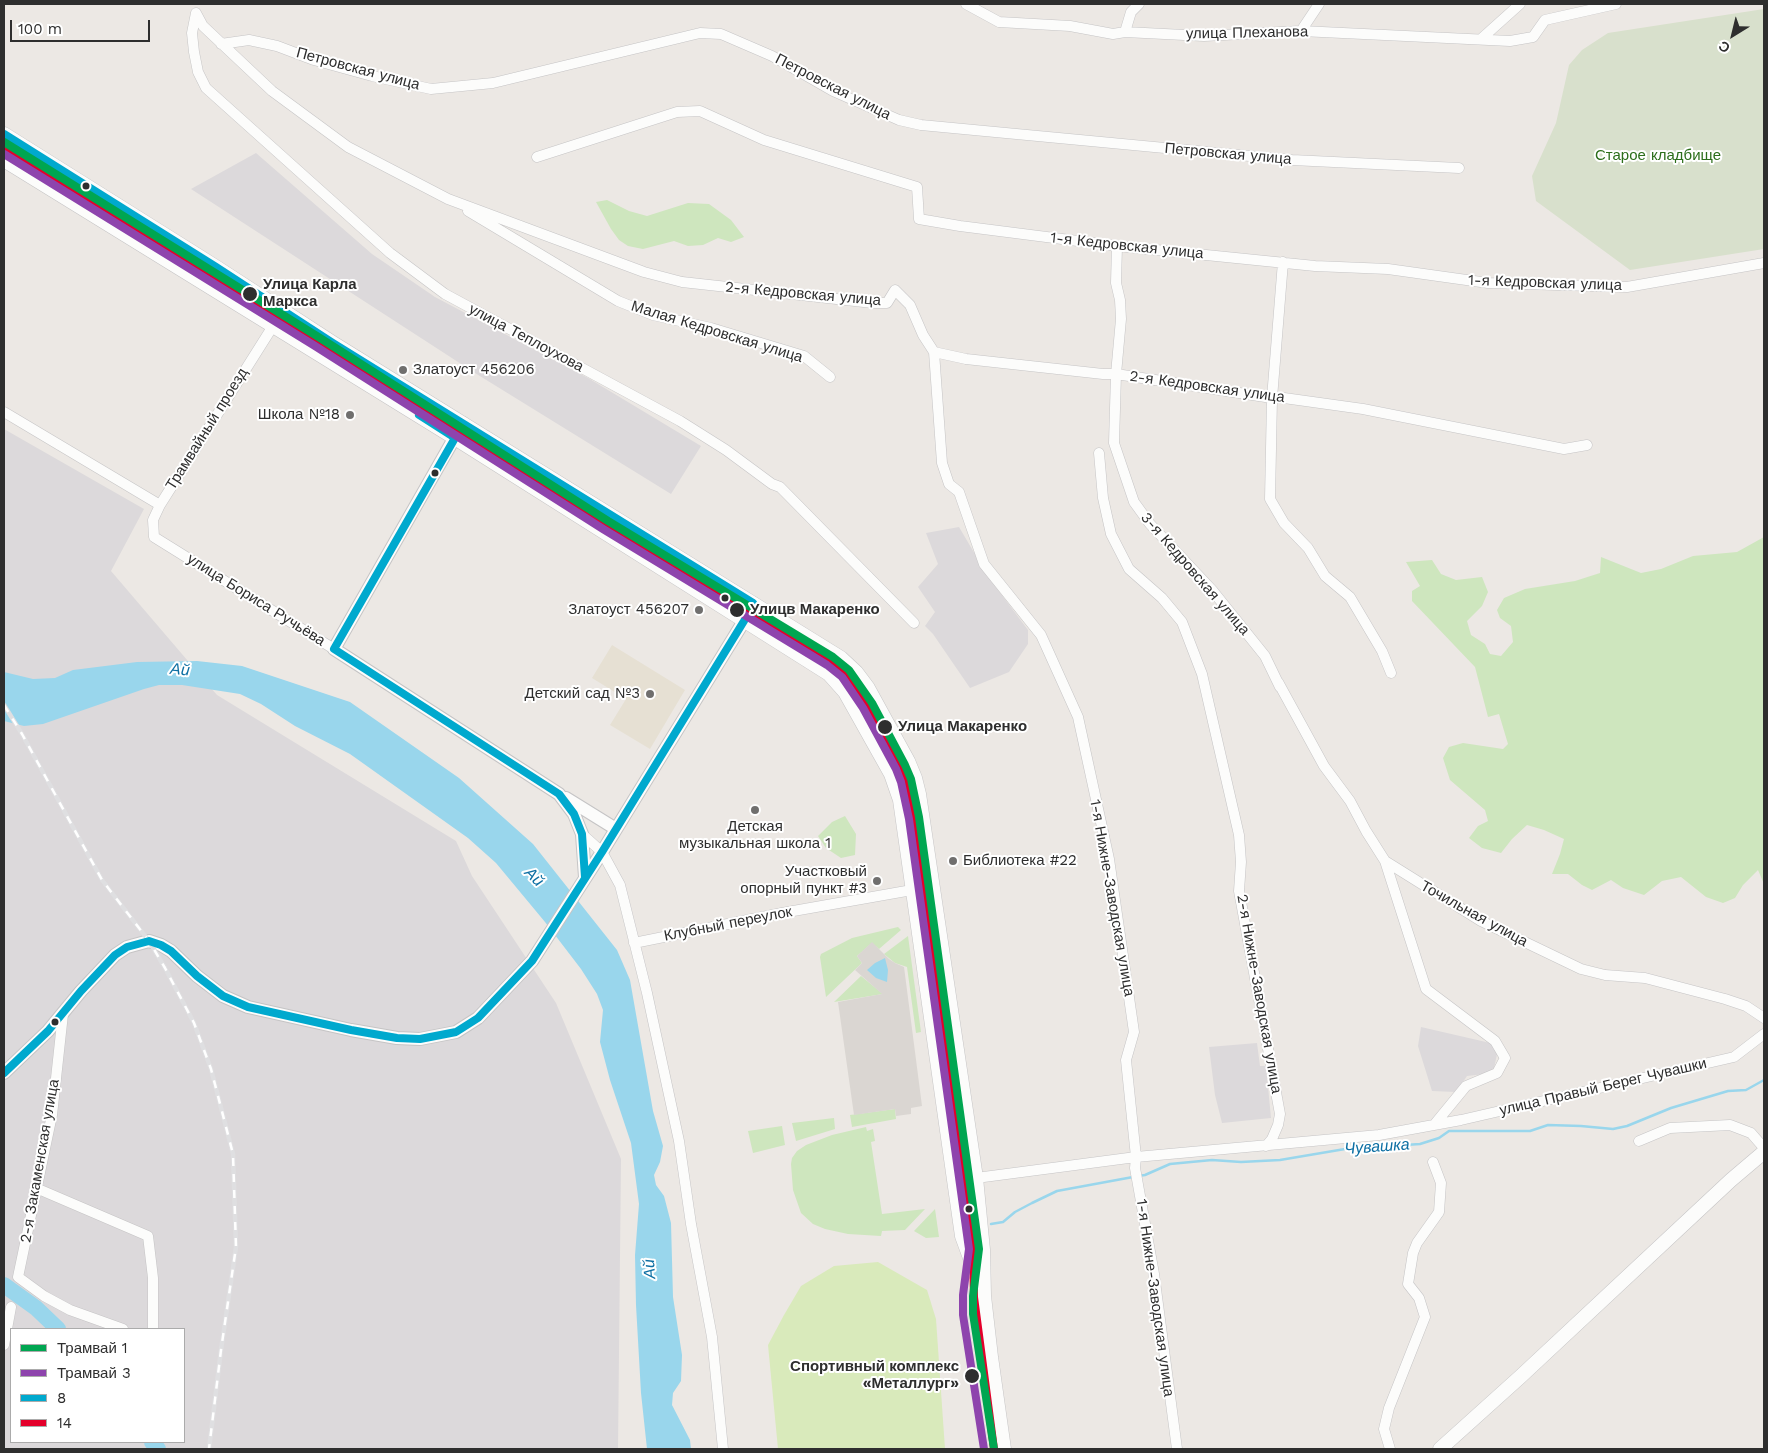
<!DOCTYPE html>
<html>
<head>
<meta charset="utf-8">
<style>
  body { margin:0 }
  #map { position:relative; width:1768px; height:1453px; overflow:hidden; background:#ece8e4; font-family:"Work Sans",sans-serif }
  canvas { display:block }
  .frame { position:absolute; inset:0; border:5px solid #2e2e2e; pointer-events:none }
  .legend { position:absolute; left:10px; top:1328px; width:175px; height:115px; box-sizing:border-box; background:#fff; border:1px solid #ababab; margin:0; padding:6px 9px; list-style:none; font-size:15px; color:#2e2e2e }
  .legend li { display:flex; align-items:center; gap:10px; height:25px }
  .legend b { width:25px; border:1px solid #ababab }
  .north { position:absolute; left:1708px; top:10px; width:50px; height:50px; -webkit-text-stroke:4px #fff; paint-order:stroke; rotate:216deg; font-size:14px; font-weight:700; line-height:20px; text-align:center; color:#2e2e2e }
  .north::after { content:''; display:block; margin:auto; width:18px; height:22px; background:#2e2e2e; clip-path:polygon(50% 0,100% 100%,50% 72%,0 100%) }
  .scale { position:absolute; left:10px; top:20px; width:140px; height:22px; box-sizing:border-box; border:2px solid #2e2e2e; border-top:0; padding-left:6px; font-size:15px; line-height:18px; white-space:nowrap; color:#2e2e2e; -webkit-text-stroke:4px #fff; paint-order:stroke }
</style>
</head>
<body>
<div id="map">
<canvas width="1768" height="1453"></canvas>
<div class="frame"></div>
<ul class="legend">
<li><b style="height:6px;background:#00a651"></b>Трамвай 1</li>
<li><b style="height:6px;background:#8e44ad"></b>Трамвай 3</li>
<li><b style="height:6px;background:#00a9ce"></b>8</li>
<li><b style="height:6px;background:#e4002b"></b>14</li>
</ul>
<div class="north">С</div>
<div class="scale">100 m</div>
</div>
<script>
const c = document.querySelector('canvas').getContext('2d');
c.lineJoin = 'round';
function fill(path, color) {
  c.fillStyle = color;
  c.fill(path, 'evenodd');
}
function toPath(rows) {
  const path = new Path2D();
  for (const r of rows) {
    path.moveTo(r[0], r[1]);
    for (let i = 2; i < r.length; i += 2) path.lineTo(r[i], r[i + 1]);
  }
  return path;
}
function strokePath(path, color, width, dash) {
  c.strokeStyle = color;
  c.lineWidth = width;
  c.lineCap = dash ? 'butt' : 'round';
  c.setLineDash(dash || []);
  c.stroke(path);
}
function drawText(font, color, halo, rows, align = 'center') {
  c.font = font + ' "Work Sans",sans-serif';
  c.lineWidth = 4;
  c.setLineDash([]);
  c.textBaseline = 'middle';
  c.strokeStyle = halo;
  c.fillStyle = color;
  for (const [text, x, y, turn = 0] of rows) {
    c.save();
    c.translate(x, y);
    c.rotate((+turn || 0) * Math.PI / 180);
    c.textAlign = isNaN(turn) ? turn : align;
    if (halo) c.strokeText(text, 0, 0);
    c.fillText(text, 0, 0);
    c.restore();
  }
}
fill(toPath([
  [256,153,372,254,435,297,588,378,701,446,671,494,475,373,191,189],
  [4,429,144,509,111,571,217,695,456,841,472,876,556,1003,621,1159,618,1449,4,1449],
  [11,1329,184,1329,184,1442,11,1442],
  [959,527,989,578,1028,630,1028,644,1009,672,970,688,933,634,925,626,935,612,918,587,938,564,926,533],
  [1421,1027,1499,1045,1493,1073,1467,1076,1456,1092,1432,1091,1418,1046],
  [1257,1043,1260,1066,1266,1066,1271,1118,1222,1123,1215,1095,1209,1047]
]), '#dcd9db');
fill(toPath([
  [612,645,685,690,650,749,610,725,626,699,592,678]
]), '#e6e0d3');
fill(toPath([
  [607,200,629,211,647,216,688,203,709,204,731,220,744,237,731,242,718,238,703,245,688,246,674,241,643,249,628,246,619,240,611,229,596,202],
  [1764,537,1764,884,1758,870,1743,885,1735,898,1723,903,1706,897,1681,877,1662,881,1644,895,1623,888,1611,880,1592,890,1582,885,1568,874,1552,874,1560,854,1564,839,1544,830,1527,825,1512,839,1501,853,1482,848,1469,838,1478,826,1488,821,1485,810,1450,780,1443,758,1449,747,1463,743,1503,749,1508,744,1499,714,1488,717,1475,667,1412,601,1412,591,1420,586,1406,562,1432,560,1441,574,1456,580,1482,577,1488,592,1482,606,1467,621,1471,635,1485,644,1490,654,1501,656,1513,642,1511,626,1500,618,1497,610,1504,598,1525,589,1575,581,1600,573,1601,557,1641,573,1661,569,1693,556,1737,552],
  [845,816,856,834,855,855,841,858,826,848,818,836,832,822],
  [898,927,901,930,879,949,872,943,857,956,862,963,826,997,820,957,821,954,852,938],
  [908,936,921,1032,916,1033,907,967,895,963,884,954],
  [861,976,883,994,834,1002],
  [895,1109,896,1119,852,1127,850,1115],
  [834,1118,835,1129,796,1141,792,1123],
  [782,1126,785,1145,753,1153,748,1131],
  [866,1127,867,1131,873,1129,875,1141,871,1142,882,1214,925,1209,905,1230,882,1231,881,1236,848,1234,825,1229,813,1224,801,1213,793,1190,791,1164,792,1158,797,1151,806,1145,832,1135],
  [935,1209,939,1237,926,1238,914,1231]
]), '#cee6be');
fill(toPath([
  [1764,9,1764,249,1630,270,1536,201,1532,176,1556,123,1569,65,1582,50,1608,33]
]), '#d8e0cc');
fill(toPath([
  [878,1262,927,1290,936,1319,945,1449,778,1449,768,1345,784,1315,801,1286,834,1266]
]), '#d9eabb');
fill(toPath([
  [872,942,889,959,895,963,904,967,922,1106,911,1108,911,1114,896,1116,895,1109,854,1115,838,1002,882,994,855,970,862,963,857,956]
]), '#dad6d2');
fill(toPath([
  [197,661,242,666,350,702,459,778,533,844,617,950,630,980,653,1111,663,1146,660,1162,654,1175,656,1185,664,1196,671,1223,673,1297,682,1355,681,1381,673,1393,672,1405,690,1440,691,1449,647,1449,641,1393,636,1305,635,1255,639,1204,631,1143,610,1080,600,1042,603,1010,597,994,581,969,545,922,496,863,468,838,350,754,295,726,261,704,240,694,182,685,159,685,144,689,43,724,24,726,4,721,4,672,33,679,55,678,73,670,137,662],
  [885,958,888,970,887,982,876,978,867,970,875,963]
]), '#99d6ec');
strokePath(toPath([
  [1138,1176,1145,1175,1170,1164,1212,1160,1241,1162,1280,1160,1345,1149,1420,1144,1439,1138,1449,1131,1530,1131,1548,1125,1581,1126,1613,1129,1627,1126,1671,1108,1728,1091,1746,1090,1764,1080],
  [991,1224,1003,1222,1015,1212,1032,1203,1057,1191,1133,1177]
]), '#99d6ec', 2.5);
strokePath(toPath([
  [4,1285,36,1308,58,1329],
  [152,1442,158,1449]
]), '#99d6ec', 16);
const minor = toPath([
  [966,4,999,22,1070,26,1113,34,1125,32,1204,36,1301,31,1510,41,1533,37,1545,20,1616,4],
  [196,13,203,26,272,91,348,147,448,199,644,272,682,282,873,303,887,303,895,290,910,305,923,335,934,352,966,359,1103,374,1116,374,1272,398,1284,398,1363,409,1564,449,1587,445],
  [196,13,192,33,194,52,198,72,206,88,390,253,445,294,680,421,726,450,772,484,780,487,914,623],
  [1301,31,1319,4],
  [1125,32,1131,12,1139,4],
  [1481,39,1520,4],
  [221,44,249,40,277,46,314,60,372,76,431,89,493,83,700,33,721,34,772,56,833,91,899,120,921,125,1292,160,1459,168],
  [537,157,677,112,700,111,764,140,917,187,919,219,960,226,1117,246,1315,266,1388,269,1488,283,1627,287,1764,263],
  [468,211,618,301,653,315,711,328,804,356,830,377],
  [1117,246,1116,283,1120,300,1121,319,1116,374,1114,443,1134,502,1150,524,1212,590,1265,656,1280,687],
  [1283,262,1272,398,1270,499,1284,523,1308,548,1325,576,1350,597,1382,651,1391,673],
  [273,326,160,505,153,520,154,537,334,649],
  [934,352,942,463,949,484,959,492,984,564,1041,635,1078,717,1109,859,1134,1032,1126,1060,1136,1157,1135,1168,1154,1274,1177,1449],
  [4,412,160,505],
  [1099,453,1103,498,1111,534,1129,569,1162,598,1182,622,1202,674,1239,835,1241,862,1239,891,1280,1114,1278,1125,1272,1139,1266,1146],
  [1278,682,1324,766,1350,801,1366,831,1385,861,1481,921,1581,969,1605,975,1645,978,1725,999,1746,1006,1764,1018],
  [582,834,602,852,620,885,647,993,679,1141,691,1224,712,1337,723,1449],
  [1385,861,1426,989,1495,1041,1505,1058,1497,1073,1466,1086,1434,1125],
  [634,943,782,913,912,890],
  [63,1014,52,1115,18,1277,44,1296,70,1310,123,1329],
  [1639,1141,1670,1128,1730,1125,1751,1133,1764,1148],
  [976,1178,1136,1157,1379,1135,1461,1120,1734,1057,1764,1034],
  [36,1188,148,1236,153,1278,153,1328],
  [4,1345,11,1307],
  [1390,1449,1384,1429,1389,1408,1425,1317,1419,1298,1408,1284,1413,1253,1417,1243,1439,1212,1441,1183,1433,1162]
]);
const tertiary = toPath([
  [463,423,334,649,559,794,574,814,582,834,585,877],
  [566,798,616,829],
  [4,1073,48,1031,81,991,115,955,127,947,149,941,161,945,171,951,197,976,223,996,248,1007,351,1030,397,1038,420,1039,456,1032,478,1018,532,961,602,852,744,621,753,603]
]);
const secondary = toPath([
  [4,134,216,267,333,343,841,658,856,672,868,688,908,761,915,778,919,794,976,1178,983,1250,984,1296,991,1357,1004,1449],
  [4,160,455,438,829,674,845,692,891,774,900,800,962,1236,981,1288],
  [1440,1449,1520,1377,1731,1180,1764,1152]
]);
strokePath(minor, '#c5c4c5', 11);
strokePath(tertiary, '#c5c4c5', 14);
strokePath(secondary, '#c5c4c5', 15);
strokePath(minor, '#fcfcfb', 10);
strokePath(tertiary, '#fcfcfb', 12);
strokePath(secondary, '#fcfcfb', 14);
strokePath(toPath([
  [4,147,399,394,581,510,830,661,840,668,853,682,873,715,901,767,907,783,916,818,973,1244,973,1260,967,1305,969,1328,988,1449]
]), '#dfdfe1', 1);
const rail = toPath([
  [4,705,22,734,102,880,149,941,165,968,194,1023,211,1069,233,1154,236,1247,221,1350,209,1449]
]);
strokePath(rail, '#dfdfe1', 4.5);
strokePath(rail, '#fff', 2.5, [8]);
strokePath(toPath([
  [4,134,216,267,333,343,753,603,744,621,602,852,532,961,478,1018,456,1032,420,1039,397,1038,351,1030,248,1007,223,996,197,976,171,951,161,945,149,941,127,947,115,955,81,991,48,1031,4,1073],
  [419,415,455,438,334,649,559,794,574,814,582,834,585,877]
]), '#00a9ce', 8);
strokePath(toPath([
  [4,146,211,275,328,351,835,666,849,679,860,693,899,765,909,796,966,1179,973,1251,974,1297,994,1449]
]), '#e4002b', 8);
strokePath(toPath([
  [4,142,320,338,608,521,833,657,849,670,872,703,905,765,911,779,919,817,979,1249,973,1296,973,1314,994,1449]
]), '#00a651', 8);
strokePath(toPath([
  [4,154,315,346,603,529,827,665,842,677,863,708,896,769,901,782,909,819,969,1249,963,1295,963,1315,984,1449]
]), '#8e44ad', 8);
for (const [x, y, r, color] of [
  [86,186,4.5,"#2e2e2e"],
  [250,294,8,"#2e2e2e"],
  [403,370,5,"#706f6e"],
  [350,415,5,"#706f6e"],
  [435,473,4.5,"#2e2e2e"],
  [725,598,4.5,"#2e2e2e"],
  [699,610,5,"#706f6e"],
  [737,610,8,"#2e2e2e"],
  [650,694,5,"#706f6e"],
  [885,727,8,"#2e2e2e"],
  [755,810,5,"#706f6e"],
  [953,861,5,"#706f6e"],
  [877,881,5,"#706f6e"],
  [55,1022,4.5,"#2e2e2e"],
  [969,1209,4.5,"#2e2e2e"],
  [972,1376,8,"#2e2e2e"]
]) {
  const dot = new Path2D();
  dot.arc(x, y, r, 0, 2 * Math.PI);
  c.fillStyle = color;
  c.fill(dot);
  strokePath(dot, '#fff', 2);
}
drawText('15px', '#2e2e2e', '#fff', [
  ["улица Плеханова",1247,33,-1],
  ["Петровская улица",358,69,15],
  ["Петровская улица",833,87,27],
  ["Петровская улица",1228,154,5],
  ["1-я Кедровская улица",1127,246,6],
  ["1-я Кедровская улица",1545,283,2],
  ["2-я Кедровская улица",803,294,5],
  ["Малая Кедровская улица",717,332,17],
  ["улица Теплоухова",526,338,28],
  ["2-я Кедровская улица",1207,387,8],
  ["Трамвайный проезд",207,429,-58],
  ["3-я Кедровская улица",1195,574,49],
  ["улица Бориса Ручьёва",256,600,32],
  ["1-я Нижне-Заводская улица",1112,898,80],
  ["Точильная улица",1474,914,29],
  ["Клубный переулок",728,924,-11],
  ["2-я Нижне-Заводская улица",1259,994,80],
  ["улица Правый Берег Чувашки",1603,1087,-13],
  ["2-я Закаменская улица",40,1161,-80],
  ["1-я Нижне-Заводская улица",1155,1298,82]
]);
drawText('15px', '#2c6e1b', '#fff', [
  ["Старое кладбище",1658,156]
]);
drawText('bold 15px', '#2e2e2e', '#fff', [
  ["Улица Карла",263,285],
  ["Маркса",263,302],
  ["Улицв Макаренко",750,610],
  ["Улица Макаренко",898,727],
  ["Спортивный комплекс",959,1367,"right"],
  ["«Металлург»",959,1384,"right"]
], 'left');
drawText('15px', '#2e2e2e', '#fff', [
  ["Златоуст 456206",413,370,"left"],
  ["Школа №18",340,415],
  ["Златоуст 456207",689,610],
  ["Детский сад №3",640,694],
  ["Детская",755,827,"center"],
  ["музыкальная школа 1",755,844,"center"],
  ["Библиотека #22",963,861,"left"],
  ["Участковый",867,872],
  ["опорный пункт #3",867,889]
], 'right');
drawText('italic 16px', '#0d6fa3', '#fff', [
  ["Ай",180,670,5],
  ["Ай",534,877,45],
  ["Чувашка",1377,1147,-4],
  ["Ай",650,1269,-94]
]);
</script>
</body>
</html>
